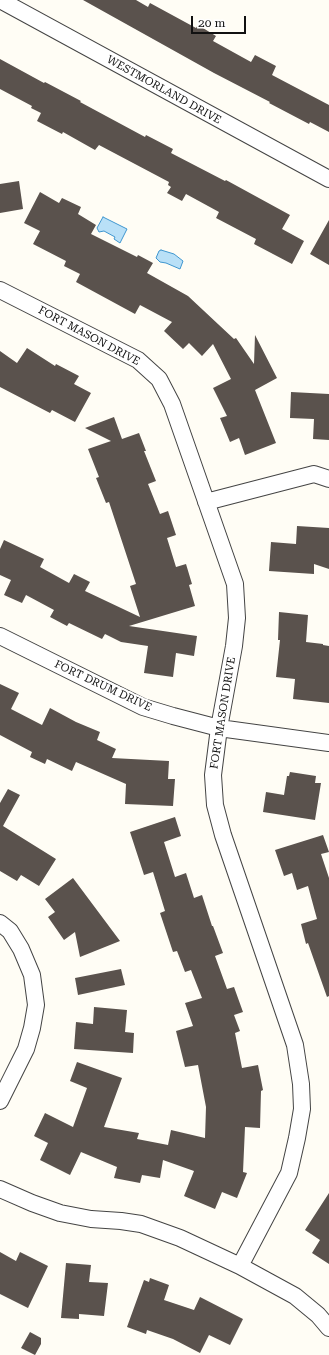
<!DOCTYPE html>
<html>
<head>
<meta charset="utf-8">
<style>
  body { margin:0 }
  #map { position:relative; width:329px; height:1355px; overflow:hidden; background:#fffdf5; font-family:"Roboto Serif",serif }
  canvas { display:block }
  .scale { position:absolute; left:191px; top:16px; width:55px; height:18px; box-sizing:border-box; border:2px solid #111; border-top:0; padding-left:5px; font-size:12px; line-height:14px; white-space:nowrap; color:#111; -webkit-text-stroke:3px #fff; paint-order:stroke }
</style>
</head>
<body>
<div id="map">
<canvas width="329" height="1355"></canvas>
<div class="scale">20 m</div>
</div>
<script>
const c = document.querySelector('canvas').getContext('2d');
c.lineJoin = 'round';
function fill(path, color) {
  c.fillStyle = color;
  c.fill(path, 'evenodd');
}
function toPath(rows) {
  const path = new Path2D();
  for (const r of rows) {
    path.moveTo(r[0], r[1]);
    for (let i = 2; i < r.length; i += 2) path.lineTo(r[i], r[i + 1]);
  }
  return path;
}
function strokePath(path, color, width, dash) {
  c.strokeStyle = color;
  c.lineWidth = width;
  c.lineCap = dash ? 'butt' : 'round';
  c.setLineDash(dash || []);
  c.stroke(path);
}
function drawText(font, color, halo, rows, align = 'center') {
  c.font = font + ' "Roboto Serif",serif';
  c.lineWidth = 4;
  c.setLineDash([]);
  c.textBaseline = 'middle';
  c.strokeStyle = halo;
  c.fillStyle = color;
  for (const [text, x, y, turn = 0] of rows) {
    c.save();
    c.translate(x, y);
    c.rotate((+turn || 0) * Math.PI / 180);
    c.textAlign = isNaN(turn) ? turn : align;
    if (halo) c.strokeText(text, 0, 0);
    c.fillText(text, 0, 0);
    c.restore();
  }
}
const water = toPath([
  [103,217,127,229,120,243,114,239,115,237,104,231,99,232,97,228,103,217],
  [161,250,174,254,183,261,180,269,166,263,160,262,156,258,159,251,161,250]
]);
fill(water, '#b9e0f7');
strokePath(water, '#3f96cf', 1);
fill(toPath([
  [83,0,136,0,148,7,150,3,196,28,198,25,216,36,213,41,251,62,255,55,276,66,272,75,329,105,329,132,310,122,309,124,269,103,270,102,214,73],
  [0,59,44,83,45,82,81,101,80,102,145,137,146,135,173,149,171,153,225,181,226,180,290,215,282,229,304,241,292,264,254,244,256,239,216,218,219,212,186,194,182,201,167,193,171,187,168,185,169,182,99,145,95,150,63,132,62,134,37,121,41,113,31,108,32,106,0,89],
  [19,181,23,209,0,213,0,184],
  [40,192,59,203,62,198,81,207,78,214,96,225,91,234,137,257,138,255,153,263,147,273,188,296,234,339,236,338,254,364,255,335,277,378,255,390,276,443,245,455,239,438,230,442,220,418,227,416,213,388,231,379,213,344,202,356,189,343,183,349,164,331,172,322,140,305,135,314,76,282,80,274,64,266,66,261,33,244,40,231,24,223],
  [329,220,329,265,310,254],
  [27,348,55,366,56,364,79,376,74,384,91,393,75,422,52,410,50,413,0,387,0,351,17,363],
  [291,392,329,394,329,440,313,439,314,419,290,418],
  [114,417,122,439,139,433,146,451,144,451,156,481,148,484,160,514,168,511,176,535,167,538,176,567,186,564,192,584,189,585,195,606,129,626,197,636,194,656,176,653,173,677,144,673,148,646,121,642,105,634,102,639,69,623,67,626,50,617,54,610,26,595,22,603,4,595,11,580,0,575,0,549,4,540,44,559,40,567,69,583,74,574,90,582,85,591,140,617,130,586,136,584,109,502,106,503,96,478,99,477,88,449,111,441,85,428],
  [297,526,329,528,329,569,314,564,314,574,269,571,271,542,296,544],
  [279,612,308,615,306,642,323,644,323,645,329,646,329,703,293,699,295,679,276,677,280,640,278,640],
  [0,684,19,693,11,709,42,725,50,708,76,722,100,732,97,740,116,749,112,758,169,761,168,779,175,779,173,806,125,804,126,784,76,762,72,771,47,759,45,764,30,757,32,752,0,735],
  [290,772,316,776,315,783,321,783,315,820,263,812,266,792,284,795,287,776,289,776],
  [8,789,20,795,3,826,56,859,39,886,21,875,17,881,0,871,0,803],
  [175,817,181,836,164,842,175,877,186,873,194,898,202,895,212,926,213,926,223,953,215,956,227,989,234,987,243,1012,234,1015,240,1031,235,1033,242,1068,258,1065,263,1090,261,1091,260,1128,245,1127,243,1172,247,1173,237,1198,222,1192,215,1209,184,1196,194,1171,163,1160,160,1178,142,1175,140,1183,114,1178,117,1167,81,1152,70,1175,40,1160,48,1143,34,1136,45,1113,73,1127,87,1088,70,1081,77,1062,122,1078,104,1127,139,1133,137,1139,168,1145,171,1130,205,1138,206,1107,198,1065,185,1067,176,1031,193,1026,185,1003,202,998,191,970,185,972,177,951,173,952,160,913,165,911,153,872,144,875,130,832],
  [323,835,329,852,321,854,329,878,329,996,327,997,308,943,306,944,301,924,317,919,308,886,297,890,292,873,284,876,275,850],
  [73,878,120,941,80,957,75,932,64,940,48,917,55,912,45,899],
  [121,969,125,985,78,995,75,978],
  [94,1007,127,1010,125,1032,134,1033,133,1053,74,1049,76,1022,93,1024],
  [329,1193,329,1264,312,1253,320,1240,305,1230],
  [0,1252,16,1261,20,1252,48,1266,28,1308,0,1294],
  [66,1263,91,1265,89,1282,108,1283,104,1316,79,1314,79,1319,61,1318],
  [150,1278,169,1285,164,1300,194,1310,200,1297,243,1319,230,1345,209,1335,200,1353,173,1339,147,1330,146,1334,127,1327,144,1280,149,1282],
  [30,1332,41,1338,41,1344,35,1355,21,1348]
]), '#5a524d');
const street = toPath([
  [0,0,329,179],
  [0,290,138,360,159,379,172,404,235,584,237,618,234,646,219,728,213,775,215,805,223,835,295,1045,301,1084,302,1109,297,1138,289,1173,240,1266],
  [206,502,314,474,329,479],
  [0,636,143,707,173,716,219,728,329,743],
  [0,923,10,931,21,949,32,975,36,1005,32,1028,26,1049,0,1101],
  [0,1189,32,1203,60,1213,91,1219,121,1221,141,1224,180,1238,240,1266,295,1296,318,1315,329,1328]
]);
strokePath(street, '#444', 18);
strokePath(street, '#fff', 16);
drawText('11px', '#111', '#fff', [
  ["WESTMORLAND DRIVE",164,90,29],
  ["FORT MASON DRIVE",89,336,28],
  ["FORT DRUM DRIVE",103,686,25],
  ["FORT MASON DRIVE",223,713,-81]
]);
</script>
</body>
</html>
